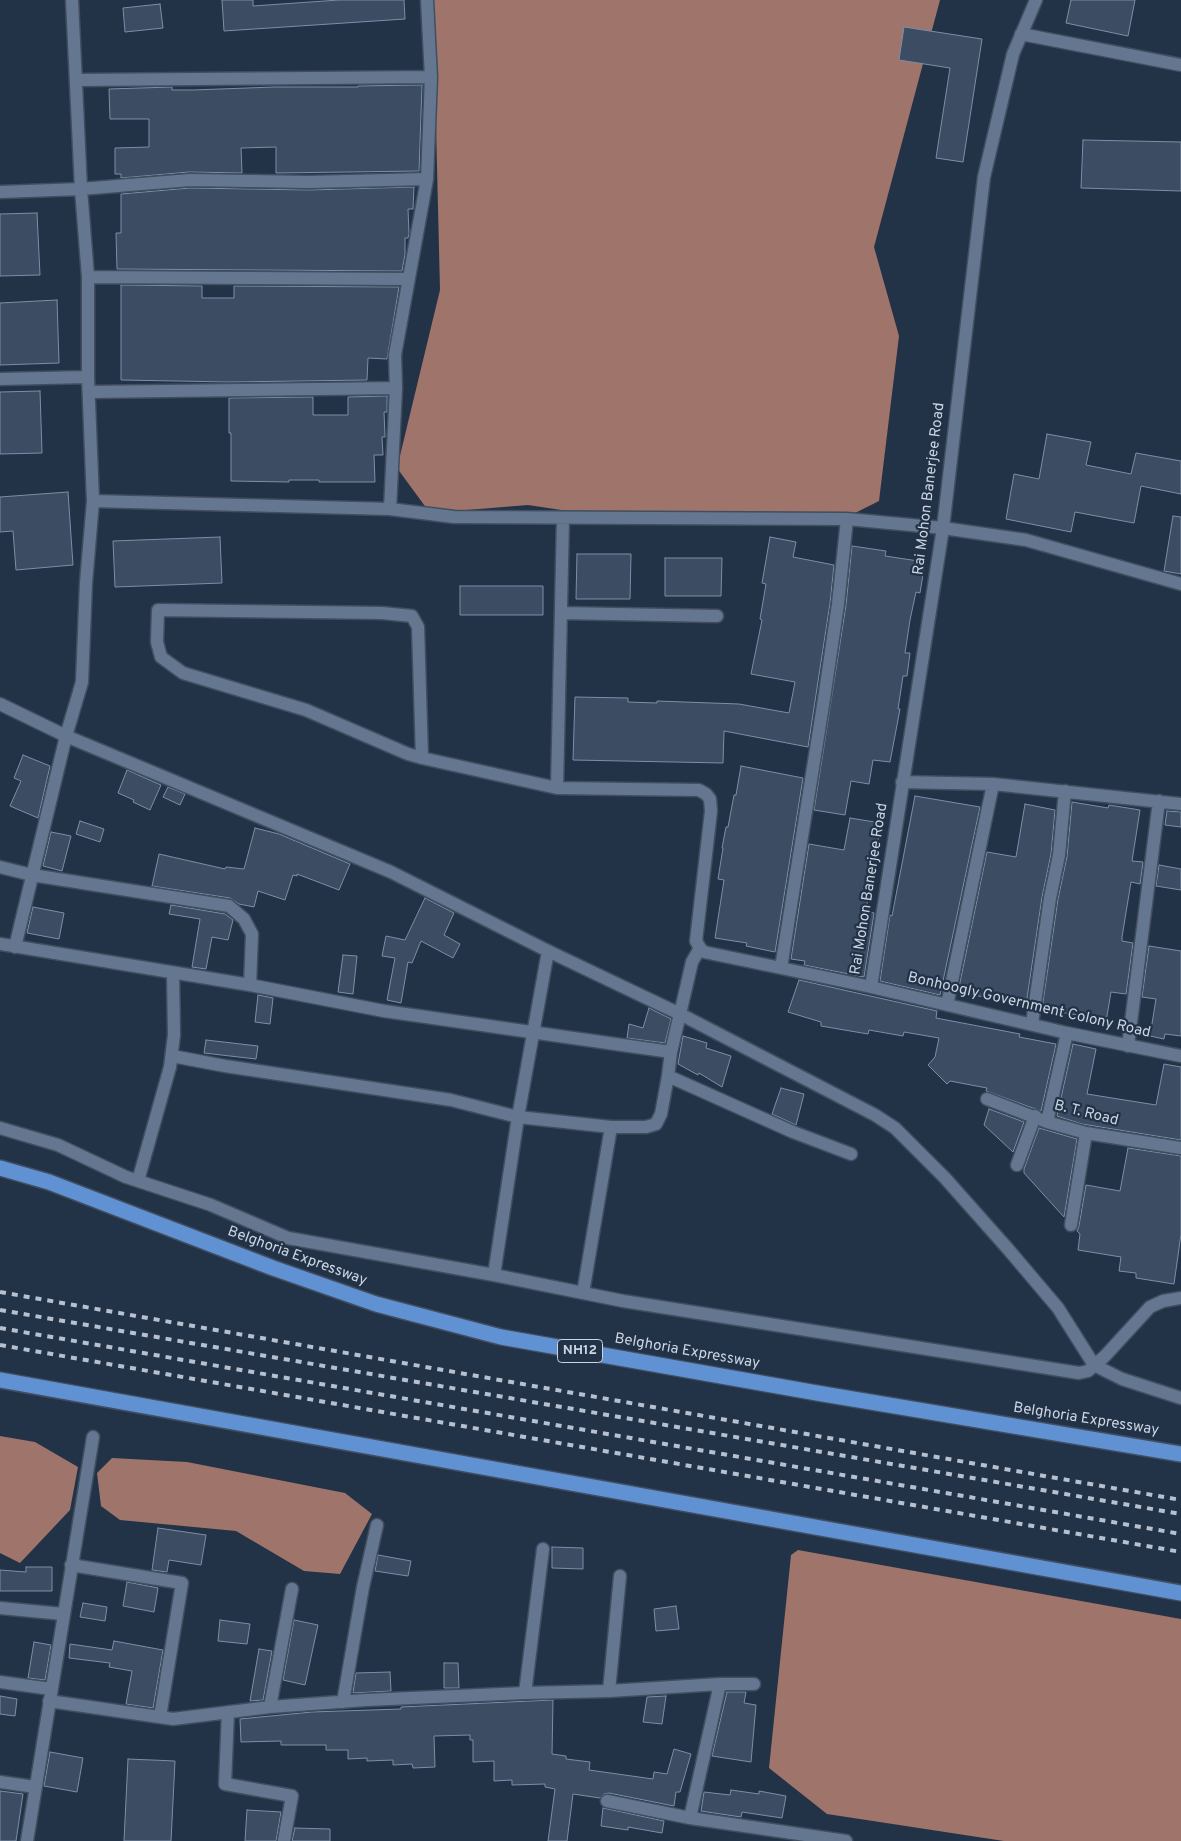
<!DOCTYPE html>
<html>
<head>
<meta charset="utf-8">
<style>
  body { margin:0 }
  canvas { display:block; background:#223247 }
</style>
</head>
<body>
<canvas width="1181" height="1841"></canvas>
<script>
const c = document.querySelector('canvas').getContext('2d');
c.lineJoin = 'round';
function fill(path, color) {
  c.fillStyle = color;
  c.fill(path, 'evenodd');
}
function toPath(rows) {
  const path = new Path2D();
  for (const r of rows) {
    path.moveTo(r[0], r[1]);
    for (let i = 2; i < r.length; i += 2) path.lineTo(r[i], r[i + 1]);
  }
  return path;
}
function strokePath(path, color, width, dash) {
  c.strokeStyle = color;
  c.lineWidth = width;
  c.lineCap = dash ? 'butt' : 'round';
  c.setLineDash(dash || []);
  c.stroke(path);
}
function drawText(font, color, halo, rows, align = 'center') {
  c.font = font + ' Overpass,sans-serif';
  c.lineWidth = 4.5;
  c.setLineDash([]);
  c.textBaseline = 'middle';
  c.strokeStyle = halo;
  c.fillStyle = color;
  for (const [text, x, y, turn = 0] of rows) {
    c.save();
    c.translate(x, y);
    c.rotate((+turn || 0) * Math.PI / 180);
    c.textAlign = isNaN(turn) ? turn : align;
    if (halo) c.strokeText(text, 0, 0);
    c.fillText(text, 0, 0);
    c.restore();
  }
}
fill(toPath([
  [433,0,940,0,874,247,899,336,879,501,835,523,648,523,528,505,430,513,397,468,440,290],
  [0,1436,35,1442,78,1467,70,1510,20,1563,0,1553],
  [112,1458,187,1462,345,1493,372,1514,340,1574,304,1571,236,1531,120,1520,101,1506,97,1473],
  [798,1550,1181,1619,1181,1841,1004,1841,827,1814,769,1768,791,1555]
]), '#9f746a');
const building = toPath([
  [222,0,253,0,253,6,339,0,404,0,405,19,224,31,222,0],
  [1071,0,1135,0,1128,36,1066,23,1071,0],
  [160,4,163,28,125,32,123,8,160,4],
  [904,27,982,39,963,162,936,158,950,68,899,60,904,27],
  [422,85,419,171,276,173,276,147,241,148,242,173,189,172,121,178,121,174,115,174,115,148,149,147,149,119,110,119,109,89,172,87,172,90,193,90,274,87,358,87,358,86,422,85],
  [1083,140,1181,142,1181,191,1081,188,1083,140],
  [414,187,413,209,408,209,409,234,408,238,405,238,405,254,402,271,117,269,116,233,121,233,121,194,190,188,309,190,414,187],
  [37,213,40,275,0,276,0,214,37,213],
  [121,285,202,286,202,298,234,298,234,286,399,287,387,359,368,358,367,380,229,382,121,380,121,285],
  [57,300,59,363,0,365,0,303,57,300],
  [40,391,42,453,0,454,0,392,40,391],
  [387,396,387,412,384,412,385,437,382,437,383,455,374,455,375,482,319,482,319,480,289,480,289,482,231,481,231,433,229,433,229,398,313,397,313,415,348,415,348,397,387,396],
  [1047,434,1091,442,1086,465,1131,474,1136,453,1181,461,1181,494,1141,486,1134,523,1075,512,1071,532,1006,519,1014,474,1039,479,1047,434],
  [68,492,73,565,16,570,13,531,0,532,0,497,68,492],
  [1173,516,1181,517,1181,574,1164,571,1173,516],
  [220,537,222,583,115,587,113,541,220,537],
  [770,537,796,542,793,557,834,565,830,603,808,747,724,731,723,763,573,760,575,697,628,698,628,702,657,703,657,701,739,704,789,713,795,682,751,674,762,620,760,619,766,584,762,583,770,537],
  [852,546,886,551,885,556,925,562,920,593,916,592,910,620,905,653,910,653,907,676,903,676,898,709,900,709,890,762,873,760,869,784,851,781,845,815,814,810,846,605,852,546],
  [577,554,631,554,630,599,576,599,577,554],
  [665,558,722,558,721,596,665,596,665,558],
  [460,586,543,586,543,615,460,615,460,586],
  [23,755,50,766,38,818,10,806,21,781,14,778,23,755],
  [741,766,803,778,775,952,746,946,747,943,715,938,724,880,718,879,723,848,722,848,726,827,728,827,734,795,736,795,741,766],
  [127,770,161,785,150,810,133,802,134,800,118,793,127,770],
  [168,787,185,794,180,805,163,797,168,787],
  [915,796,980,807,940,995,880,981,890,915,892,916,915,796],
  [1072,802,1108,808,1109,805,1140,810,1132,861,1143,862,1140,884,1131,882,1122,937,1122,941,1133,943,1126,994,1111,992,1106,1022,1076,1017,1077,1015,1042,1009,1058,899,1067,857,1072,802],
  [1025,804,1055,810,1051,854,1042,897,1026,1005,958,992,987,852,1016,857,1025,804],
  [1167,811,1181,812,1181,827,1165,825,1167,811],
  [850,818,881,823,876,852,875,851,866,911,874,913,864,977,804,965,805,961,791,959,809,844,844,850,850,818],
  [80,821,104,829,100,842,76,834,80,821],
  [255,828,279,834,350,864,339,890,297,874,297,876,293,875,285,900,258,891,254,907,239,904,230,898,152,886,159,854,225,869,226,867,244,869,255,828],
  [51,832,71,836,62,871,43,866,51,832],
  [1159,865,1181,869,1181,890,1156,886,1159,865],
  [425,898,454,913,444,935,460,944,453,958,421,941,412,963,408,962,401,1003,387,1000,395,958,382,956,386,936,405,940,425,898],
  [171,905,225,914,233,920,228,940,212,937,206,969,192,967,200,919,169,914,171,905],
  [33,907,64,913,59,939,27,933,33,907],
  [1149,946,1181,951,1181,1036,1165,1034,1164,1039,1150,1036,1156,999,1142,997,1149,946],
  [343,955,357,956,353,994,338,992,343,955],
  [799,980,937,1011,936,1018,1020,1034,1019,1037,1056,1044,1041,1111,986,1091,987,1088,950,1081,947,1084,928,1065,935,1057,939,1038,904,1032,903,1036,869,1030,868,1034,821,1026,821,1022,788,1012,799,980],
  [258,995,273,998,270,1024,255,1022,258,995],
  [649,1008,671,1019,665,1043,627,1038,629,1024,643,1028,649,1008],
  [683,1036,707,1043,706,1048,731,1056,722,1087,699,1073,698,1075,678,1064,683,1036],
  [206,1040,258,1046,256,1059,204,1053,206,1040],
  [1073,1044,1096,1049,1087,1094,1156,1105,1164,1064,1181,1067,1181,1140,1082,1124,1057,1116,1073,1044],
  [781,1088,804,1094,796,1125,772,1114,781,1088],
  [989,1109,1024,1122,1013,1152,984,1125,989,1109],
  [1039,1128,1077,1139,1064,1217,1024,1173,1024,1169,1039,1128],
  [1128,1148,1181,1156,1181,1234,1174,1284,1136,1278,1136,1273,1119,1271,1121,1257,1078,1250,1080,1234,1077,1231,1079,1226,1086,1185,1120,1191,1128,1148],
  [158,1528,206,1535,201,1565,169,1560,167,1572,152,1570,158,1528],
  [552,1547,583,1548,583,1569,552,1568,552,1547],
  [378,1555,411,1561,408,1576,375,1571,378,1555],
  [26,1567,52,1567,52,1591,0,1591,0,1570,26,1572,26,1567],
  [127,1582,158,1588,154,1612,123,1606,127,1582],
  [83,1603,107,1607,105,1621,80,1617,83,1603],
  [676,1606,679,1629,656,1631,654,1609,676,1606],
  [220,1620,250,1624,247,1644,218,1641,220,1620],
  [294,1620,318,1625,305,1685,283,1680,294,1620],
  [114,1641,163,1650,153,1708,126,1704,132,1671,109,1667,110,1663,69,1658,70,1644,112,1650,114,1641],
  [34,1642,51,1645,45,1680,28,1678,34,1642],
  [259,1649,272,1651,263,1700,250,1701,259,1649],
  [444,1663,458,1663,459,1688,444,1688,444,1663],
  [390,1672,391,1691,353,1693,356,1673,390,1672],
  [727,1692,746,1692,744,1703,756,1705,751,1762,712,1756,727,1692],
  [0,1696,17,1699,15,1716,0,1714,0,1696],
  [666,1696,662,1724,643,1722,647,1697,666,1696],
  [553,1700,552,1754,566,1756,566,1759,590,1762,589,1770,653,1779,654,1772,667,1774,674,1749,691,1754,680,1792,676,1792,674,1806,609,1793,604,1794,600,1798,573,1794,567,1841,548,1841,555,1789,545,1787,545,1784,512,1785,512,1780,494,1781,494,1761,473,1762,473,1740,470,1740,470,1735,434,1736,435,1767,413,1768,412,1764,393,1765,393,1760,367,1761,367,1758,348,1759,348,1750,326,1750,326,1745,281,1745,281,1741,241,1742,240,1719,312,1712,401,1709,401,1707,553,1700],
  [50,1752,83,1758,77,1792,44,1786,50,1752],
  [128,1759,175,1761,171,1841,124,1841,128,1759],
  [731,1790,759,1794,759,1791,786,1796,782,1818,742,1812,741,1817,701,1811,704,1792,730,1795,731,1790],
  [0,1791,23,1794,16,1841,0,1841,0,1791],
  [603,1808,664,1821,662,1833,628,1827,628,1830,601,1826,603,1808],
  [247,1810,281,1812,276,1841,245,1841,247,1810],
  [295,1828,330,1829,330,1841,292,1841,295,1828]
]);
fill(building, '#3b4c63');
strokePath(building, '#7c8ea8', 1);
const minor = toPath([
  [72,0,81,189,88,277,88,377,93,501,390,509,454,517,847,519,943,528,1026,540,1181,584],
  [1021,34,1181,65],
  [77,80,431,77],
  [0,192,81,189,190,180,309,182,427,179],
  [88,277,408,279],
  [0,379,88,377],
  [89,392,396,388],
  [390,509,396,388,395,355,427,179,431,77,427,0],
  [563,518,557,788,699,790,706,794,710,799,711,811,696,941,700,948,704,952,781,968],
  [847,519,838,604,824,699,781,968,871,987,1067,1033,1181,1056],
  [561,613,717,616],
  [0,704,66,736,82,682,86,583,93,501],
  [422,758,418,627,412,616,382,613,158,610,157,642,161,657,183,673,306,710,408,754,422,758,557,788],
  [902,782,993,784,1181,804],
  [0,867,32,875,229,906,244,919,252,934,250,985],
  [0,944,250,985,384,1011,671,1052,680,1014,875,1115,895,1128,945,1178,1008,1249,1058,1308,1094,1365,1122,1379,1181,1398],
  [15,947,66,736,391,872,548,951,680,1014,692,962,700,948],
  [871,987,943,528,984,177,1013,54,1036,0],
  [947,1005,993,784],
  [1032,1024,1050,898,1059,855,1065,791],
  [1128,1046,1159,801],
  [671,1052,668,1076,793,1132,851,1154],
  [172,1056,225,1066,451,1100,518,1117,611,1127,646,1127,656,1124,661,1114,668,1076],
  [987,1099,1047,1122,1086,1133,1181,1148],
  [1047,1122,1067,1033],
  [0,1128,58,1145,126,1177,211,1205,288,1238,494,1275,623,1301,1079,1373,1088,1371,1105,1356,1150,1307,1163,1301,1181,1298],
  [1017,1165,1035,1116],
  [138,1181,170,1067,174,1035,173,973],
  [1071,1225,1086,1133],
  [494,1275,518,1117,548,951],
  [583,1293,611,1127],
  [71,1565,182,1583,160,1717],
  [0,1608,63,1614],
  [0,1682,51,1689],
  [609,1691,720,1684,754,1684],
  [525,1693,543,1549],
  [49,1701,173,1719,270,1707,366,1700,525,1693,609,1691,620,1576],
  [343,1702,363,1587,377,1525],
  [270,1707,292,1589],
  [228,1712,225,1784,292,1796,284,1841],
  [0,1782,35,1787],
  [607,1801,690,1818,846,1841],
  [690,1818,720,1684],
  [27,1841,93,1437]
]);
const highway = toPath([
  [0,1168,49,1182,273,1268,376,1304,501,1337,817,1393,1181,1454],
  [0,1380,1181,1593]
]);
strokePath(minor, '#404e60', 15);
strokePath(highway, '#404e60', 18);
strokePath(minor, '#657790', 12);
strokePath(highway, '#6091d3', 15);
strokePath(toPath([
  [0,1292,1181,1500],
  [0,1310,1181,1514],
  [0,1328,1181,1534],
  [0,1345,1181,1552]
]), '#b6c0cf', 4, [6, 6]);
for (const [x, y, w] of [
  [580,1351,45]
]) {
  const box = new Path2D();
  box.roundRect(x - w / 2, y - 11.5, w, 23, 4);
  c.fillStyle = '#223247';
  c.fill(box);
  strokePath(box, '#cbd5e3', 1);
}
drawText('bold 14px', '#cbd5e3', null, [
  ["NH12",580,1351]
]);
drawText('15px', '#cbd5e3', '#223247', [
  ["Rai Mohon Banerjee Road",930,489,-83],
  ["Rai Mohon Banerjee Road",870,889,-81],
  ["Bonhoogly Government Colony Road",1029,1006,13],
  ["B. T. Road",1086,1114,14],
  ["Belghoria Expressway",297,1257,20],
  ["Belghoria Expressway",687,1352,10],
  ["Belghoria Expressway",1086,1420,9]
]);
</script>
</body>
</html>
